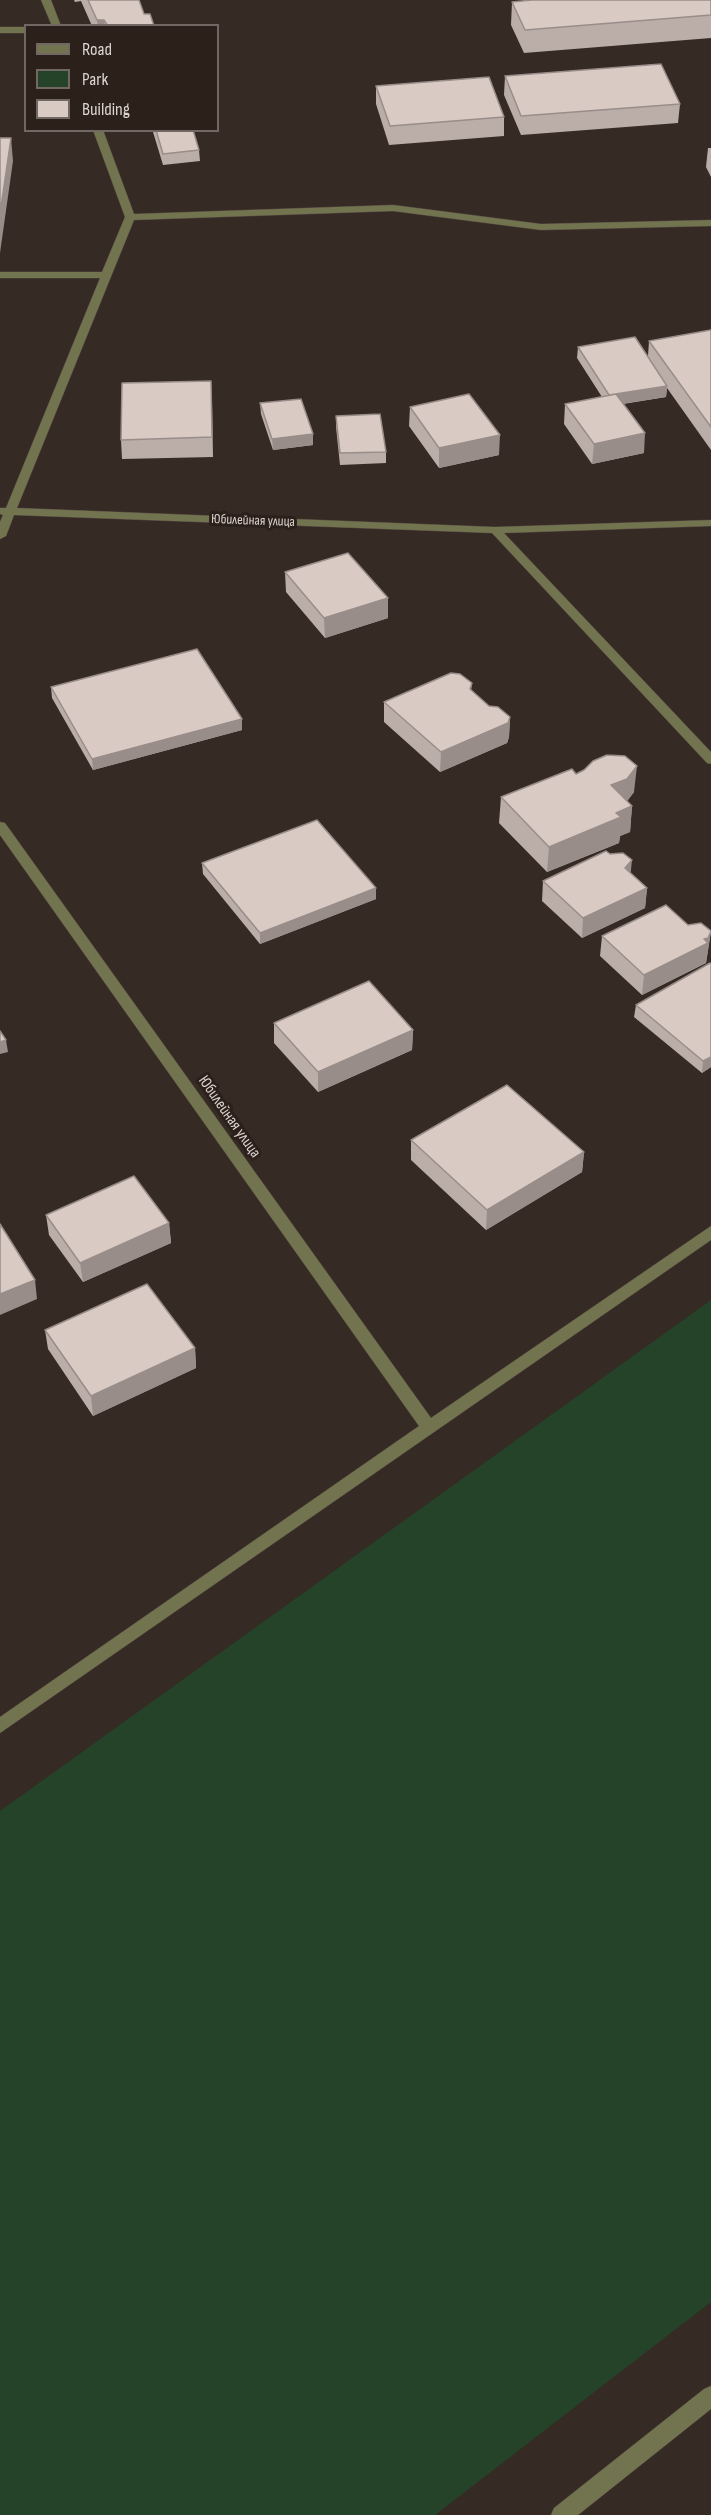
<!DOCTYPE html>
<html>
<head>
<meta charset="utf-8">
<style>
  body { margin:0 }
  #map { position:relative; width:711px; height:2515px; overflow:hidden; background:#362a25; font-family:"Sofia Sans Condensed",sans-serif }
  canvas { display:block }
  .legend { position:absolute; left:24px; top:24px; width:195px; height:108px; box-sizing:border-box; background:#2c201b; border:2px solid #726863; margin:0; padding:8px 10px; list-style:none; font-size:18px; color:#dcd4d0 }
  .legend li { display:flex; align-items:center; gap:12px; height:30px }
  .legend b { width:30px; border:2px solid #726863 }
</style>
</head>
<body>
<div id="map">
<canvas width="711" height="2515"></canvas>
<ul class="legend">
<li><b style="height:8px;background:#72734f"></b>Road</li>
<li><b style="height:16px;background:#244328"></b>Park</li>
<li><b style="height:16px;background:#dacac4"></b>Building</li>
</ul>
</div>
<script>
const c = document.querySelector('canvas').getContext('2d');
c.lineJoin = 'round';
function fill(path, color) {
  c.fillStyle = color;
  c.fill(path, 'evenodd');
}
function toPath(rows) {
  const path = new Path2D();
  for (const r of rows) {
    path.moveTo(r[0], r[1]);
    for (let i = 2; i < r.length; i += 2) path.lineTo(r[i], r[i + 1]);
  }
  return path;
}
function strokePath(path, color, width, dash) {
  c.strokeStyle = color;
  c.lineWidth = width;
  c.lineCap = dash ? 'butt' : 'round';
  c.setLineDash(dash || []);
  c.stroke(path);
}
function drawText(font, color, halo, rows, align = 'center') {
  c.font = font + ' "Sofia Sans Condensed",sans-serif';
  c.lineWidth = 6;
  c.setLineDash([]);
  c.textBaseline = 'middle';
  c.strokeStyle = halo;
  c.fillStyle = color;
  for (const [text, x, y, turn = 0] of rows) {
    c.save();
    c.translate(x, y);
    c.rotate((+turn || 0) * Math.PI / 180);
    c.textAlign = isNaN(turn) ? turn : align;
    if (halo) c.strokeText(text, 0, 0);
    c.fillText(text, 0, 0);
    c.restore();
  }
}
fill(toPath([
  [711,1300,711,2302,435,2515,0,2515,0,1811]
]), '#244328');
const minor = toPath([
  [41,0,51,0,61,26,52,26,41,0],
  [0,27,26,27,26,33,0,33,0,27],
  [93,130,103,130,134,214,393,205,541,224,711,220,711,226,541,230,393,211,134,220,17,508,495,527,711,520,711,526,504,533,711,752,711,764,707,763,492,533,14,515,6,536,0,539,0,522,3,515,0,514,0,508,6,508,100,278,0,278,0,272,102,272,125,217,93,130],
  [0,822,5,823,431,1418,711,1226,711,1240,0,1733,0,1717,419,1426,0,835,0,822],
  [711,2386,711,2409,578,2515,551,2515,554,2508,704,2389,711,2386]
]);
strokePath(minor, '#514540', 1);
fill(minor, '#72734f');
fill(toPath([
  [74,0,139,0,144,14,154,26,92,26,81,1,75,2],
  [711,0,711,38,524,53,511,25,512,2],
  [505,76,680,104,678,123,521,135,504,95],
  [376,86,504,117,504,136,389,145,376,104],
  [146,130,193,130,199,150,200,161,163,165,153,132,147,132],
  [708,148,711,148,711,177,706,167],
  [711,330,711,450,667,388,666,397,623,404,644,453,592,464,564,424,565,404,602,397,577,358,578,347,648,356,649,341],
  [212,400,213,457,122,459,121,440],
  [260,403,313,445,273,450,261,414],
  [410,407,499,455,439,468,409,426],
  [336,416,386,452,386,463,340,465,336,427],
  [285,572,388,618,325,638,286,592],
  [472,683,471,691,489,706,510,717,509,737,507,743,440,772,384,722,384,702],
  [51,687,242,719,242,730,93,770,52,698],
  [576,774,634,792,627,801,632,806,630,832,620,836,619,843,547,872,499,823,501,797],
  [610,854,647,888,645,908,582,938,542,901,543,881],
  [202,863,376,888,376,899,260,944,203,874],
  [688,925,711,931,706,963,642,995,600,956,602,936],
  [711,964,711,1067,702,1073,634,1017,636,1005],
  [274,1023,413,1030,412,1050,318,1092,274,1043],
  [411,1140,584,1152,582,1172,486,1230,411,1160],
  [46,1215,169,1223,171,1243,83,1282,49,1235],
  [45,1330,195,1348,196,1368,93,1416,48,1349]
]), '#bbaea9');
fill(toPath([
  [97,20,104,20,105,26,98,26],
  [11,138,13,161,0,253,0,214],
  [667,386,666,397,608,406,609,395],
  [645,433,644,453,592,464,594,444],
  [313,434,313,445,273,450,272,439],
  [500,435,499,455,439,468,439,448],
  [388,598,388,618,325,638,324,618],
  [510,717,509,737,507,743,440,772,441,752],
  [242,719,242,730,93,770,92,759],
  [637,766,634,792,625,804,611,785],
  [632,806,630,832,620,836,619,843,547,872,549,847,616,813],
  [632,860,630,880,625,868],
  [376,888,376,899,260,944,260,933],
  [647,888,645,908,582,938,583,918],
  [711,931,706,963,642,995,644,975,704,939],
  [413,1030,412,1050,318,1092,318,1072],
  [6,1040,8,1052,0,1054,0,1042],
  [711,1057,711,1067,702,1073,703,1061],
  [584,1152,582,1172,486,1230,487,1210],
  [169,1223,171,1243,83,1282,80,1263],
  [35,1280,37,1299,0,1315,0,1294],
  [195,1348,196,1368,93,1416,91,1396]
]), '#998d89');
const building = toPath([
  [88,0,139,0,144,14,150,14,154,26,108,26,104,20,97,20,88,0],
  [532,0,711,0,711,15,525,30,512,2,532,0],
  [661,64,680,104,521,116,505,76,661,64],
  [489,77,504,117,390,126,376,86,489,77],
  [156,130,193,130,199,150,163,154,156,130],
  [0,138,11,138,0,214,0,138],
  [711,330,711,427,649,341,711,330],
  [635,337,667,386,609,395,578,347,635,337],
  [211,381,212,437,121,440,122,383,211,381],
  [469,394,500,435,439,448,410,407,469,394],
  [616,394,645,433,594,444,565,404,616,394],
  [301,399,313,434,272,439,260,403,301,399],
  [380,414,386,452,340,453,336,416,380,414],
  [348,553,388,598,324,618,285,572,348,553],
  [197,649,242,719,92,759,51,687,197,649],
  [451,673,460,674,472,683,470,689,489,706,498,707,510,717,508,723,441,752,384,702,451,673],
  [607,755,625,756,637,766,627,779,611,785,632,806,616,813,621,817,549,847,501,797,572,769,576,774,584,770,593,761,607,755],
  [317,820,376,888,260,933,202,863,317,820],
  [606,851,610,854,623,853,632,860,625,868,647,888,583,918,543,881,606,851],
  [666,905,688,925,701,923,711,931,708,938,704,939,708,943,644,975,602,936,666,905],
  [710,963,711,964,711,1057,703,1061,636,1005,710,963],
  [369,981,413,1030,318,1072,274,1023,369,981],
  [0,1031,6,1040,0,1042,0,1031],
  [507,1085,584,1152,487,1210,411,1140,507,1085],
  [134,1176,169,1223,80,1263,46,1215,134,1176],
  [0,1224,35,1280,0,1294,0,1224],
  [147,1284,195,1348,91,1396,45,1330,147,1284]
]);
fill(building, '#dacac4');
strokePath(building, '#998d89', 1.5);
drawText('14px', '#dcd4d0', '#2c201b', [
  ["Юбилейная улица",253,521,2]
]);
drawText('16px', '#dcd4d0', '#2c201b', [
  ["Юбилейная улица",229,1117,55]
]);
</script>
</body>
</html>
